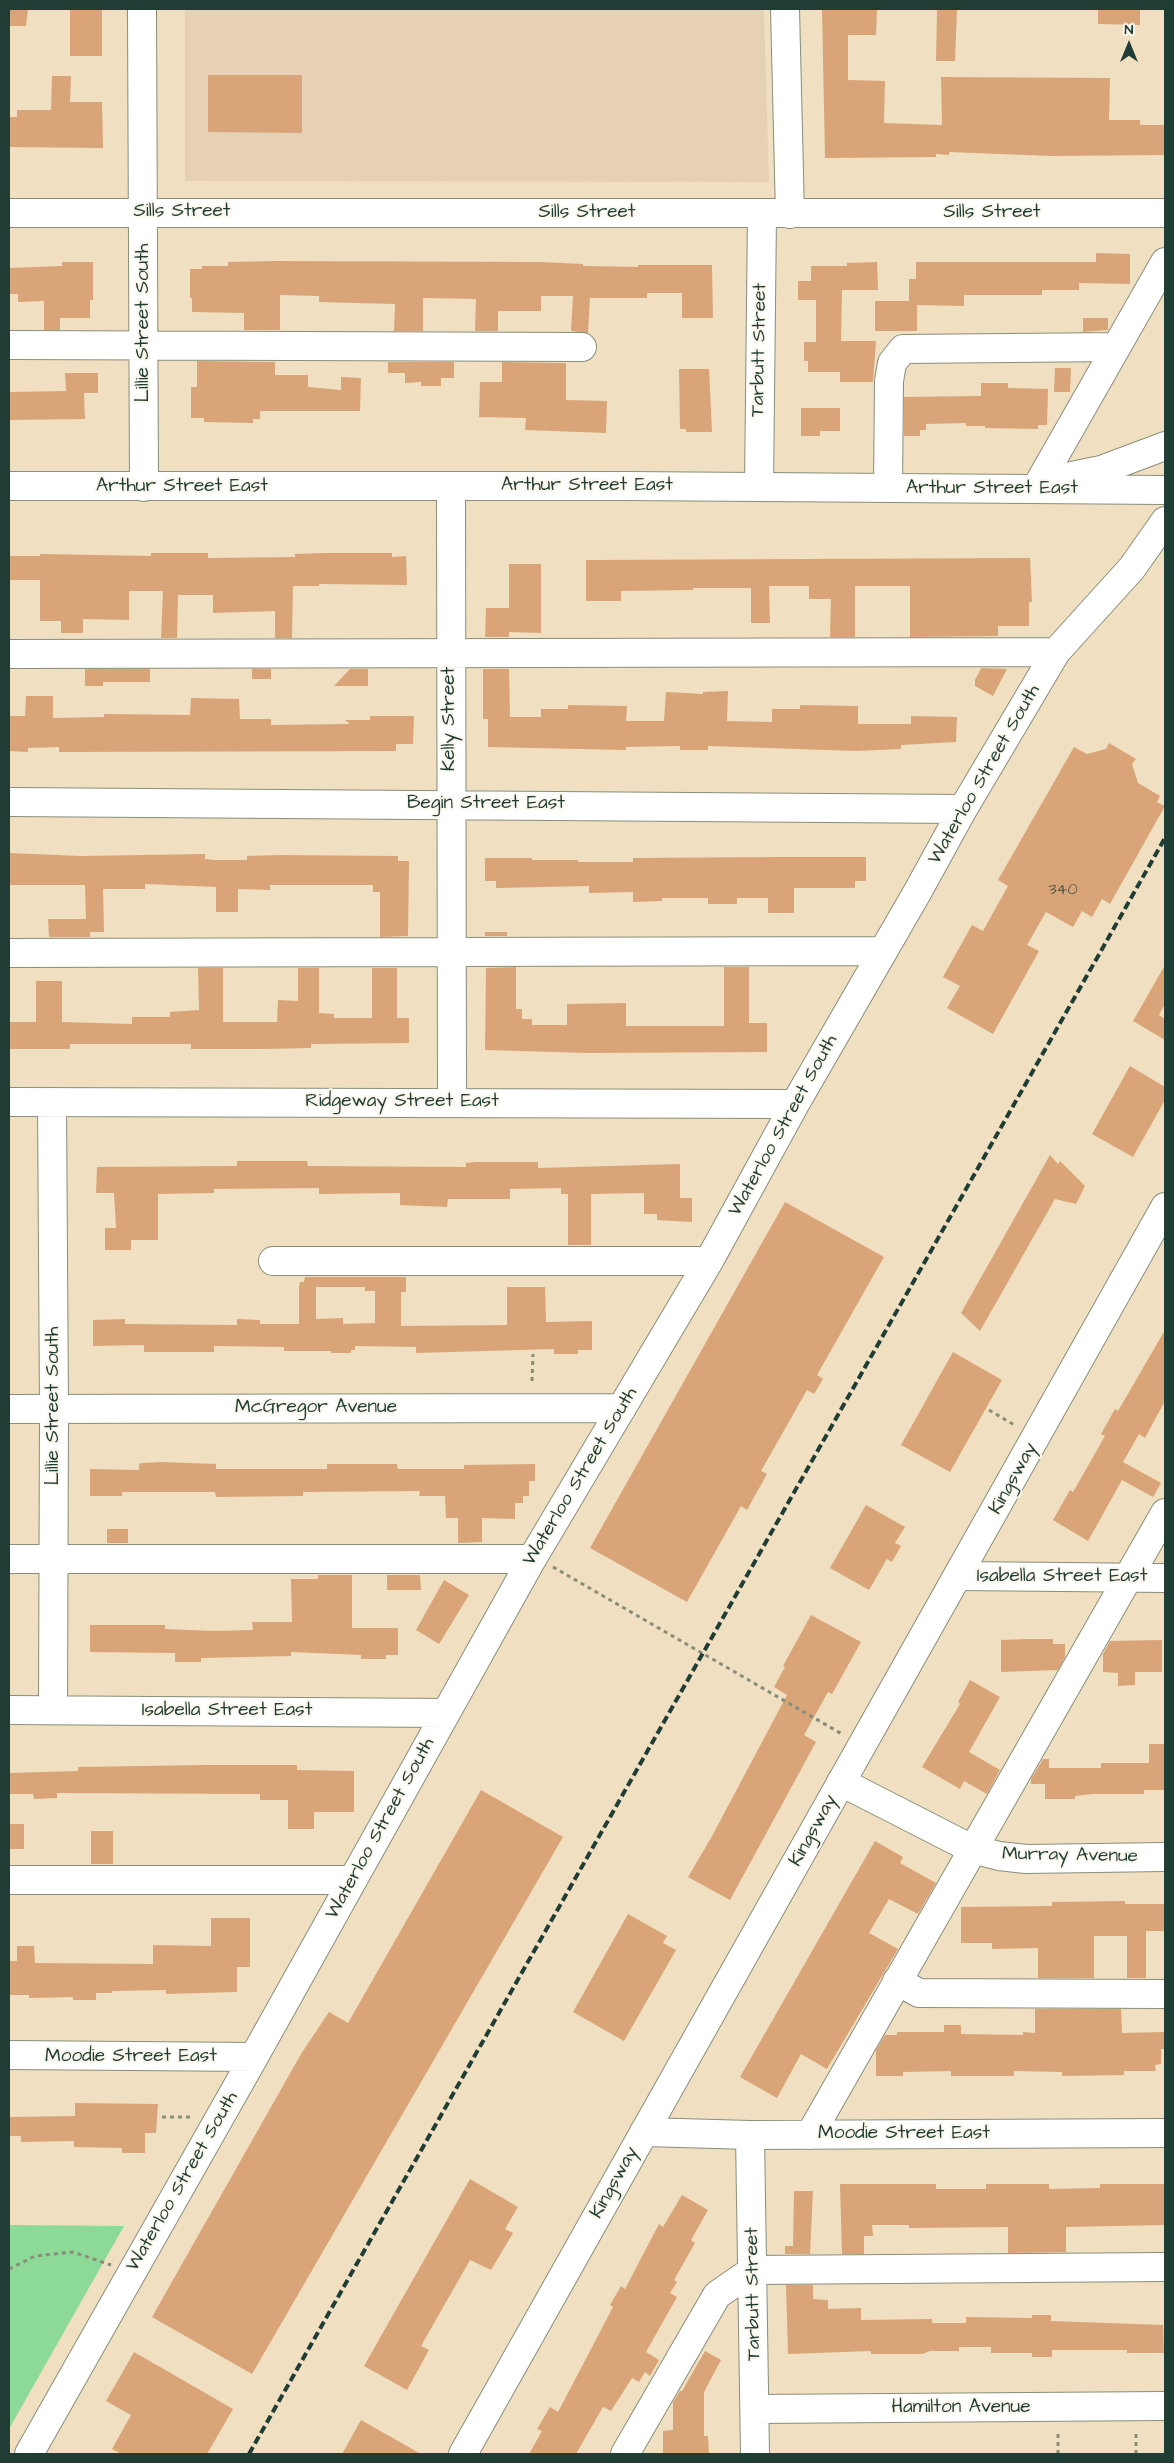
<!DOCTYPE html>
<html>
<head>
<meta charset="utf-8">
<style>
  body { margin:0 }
  #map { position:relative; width:1174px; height:2463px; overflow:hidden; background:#f0e0c1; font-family:"Architects Daughter",sans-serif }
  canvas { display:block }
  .frame { position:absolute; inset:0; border:10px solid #1f3d34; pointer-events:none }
  .north { position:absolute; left:1104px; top:20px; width:50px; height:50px; -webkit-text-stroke:4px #fbf7ec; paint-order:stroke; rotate:0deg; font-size:14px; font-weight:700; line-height:20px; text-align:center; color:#1f3d34 }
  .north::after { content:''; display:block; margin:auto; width:18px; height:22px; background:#1f3d34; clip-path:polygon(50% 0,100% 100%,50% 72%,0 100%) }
</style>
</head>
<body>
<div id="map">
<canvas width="1174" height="2463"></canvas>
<div class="frame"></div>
<div class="north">N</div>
</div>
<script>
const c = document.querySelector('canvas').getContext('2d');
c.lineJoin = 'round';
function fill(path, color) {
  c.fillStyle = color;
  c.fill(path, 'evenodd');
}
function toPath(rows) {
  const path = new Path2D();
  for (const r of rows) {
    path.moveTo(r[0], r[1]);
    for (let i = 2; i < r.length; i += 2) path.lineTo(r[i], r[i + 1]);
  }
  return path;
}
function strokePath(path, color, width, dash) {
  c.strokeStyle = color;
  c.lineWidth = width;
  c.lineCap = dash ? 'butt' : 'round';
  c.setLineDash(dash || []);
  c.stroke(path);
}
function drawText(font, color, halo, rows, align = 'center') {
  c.font = font + ' "Architects Daughter",sans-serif';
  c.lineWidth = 4;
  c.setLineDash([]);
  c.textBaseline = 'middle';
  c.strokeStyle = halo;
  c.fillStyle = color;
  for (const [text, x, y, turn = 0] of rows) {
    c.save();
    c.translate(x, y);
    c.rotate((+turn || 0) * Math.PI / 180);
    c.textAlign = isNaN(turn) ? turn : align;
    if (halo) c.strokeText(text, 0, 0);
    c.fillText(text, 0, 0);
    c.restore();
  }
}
fill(toPath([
  [185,9,764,9,769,182,185,181]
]), '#e6d1b6');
fill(toPath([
  [9,2225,124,2226,9,2429]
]), '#8dd997');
fill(toPath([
  [9,9,28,9,26,26,9,26],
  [70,9,102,9,102,56,70,56],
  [822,9,877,9,876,35,848,35,848,80,885,81,884,123,942,125,941,77,1110,78,1109,120,1140,120,1140,125,1165,125,1165,155,1051,156,949,152,949,155,936,154,936,157,825,158],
  [937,9,957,9,955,61,936,61],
  [1098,9,1140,9,1140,25,1098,24],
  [208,75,302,75,302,133,208,132],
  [52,76,71,76,70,102,102,102,103,148,9,147,9,117,17,117,17,110,51,110],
  [1096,253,1130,254,1130,284,1079,283,1079,290,1042,290,1042,295,964,295,964,306,917,305,917,331,875,331,875,301,909,301,909,279,916,279,916,262,1096,262],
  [274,261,541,262,583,264,583,266,638,267,638,265,712,265,713,318,682,318,682,293,647,293,647,298,590,298,588,333,571,331,573,296,541,296,541,311,498,311,498,331,475,331,476,299,423,298,423,331,394,331,395,304,319,302,319,296,280,295,280,330,244,330,244,313,192,312,192,298,190,298,190,269,202,269,202,266,228,266,228,262],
  [62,262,93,262,93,300,90,300,90,318,60,318,60,330,44,330,44,301,18,302,18,294,9,294,9,268,62,266],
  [877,262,878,290,842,290,841,341,876,341,873,382,840,382,840,372,808,372,808,361,804,361,804,342,816,342,816,300,798,300,798,281,811,281,811,266,847,266,847,263],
  [1083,318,1108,318,1108,330,1083,332],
  [197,361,275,362,275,375,308,375,308,387,341,390,341,377,361,378,360,411,260,411,260,419,253,419,253,423,204,422,204,418,191,418,191,387,197,387],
  [388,362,454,362,454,378,441,378,441,386,421,386,421,382,405,383,405,373,388,373],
  [502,362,566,363,566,400,607,401,606,433,525,430,526,418,479,417,480,382,502,382],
  [1055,368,1071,368,1070,392,1054,392],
  [679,369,709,369,712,432,686,432,686,429,680,429],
  [65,373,98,373,98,393,84,393,85,419,9,420,9,392,66,391],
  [981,383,1008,383,1008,388,1048,389,1047,425,1038,425,1038,429,985,428,985,426,966,426,966,423,926,424,926,430,920,430,920,436,904,436,904,397,981,396],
  [801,408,840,408,840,431,820,431,820,436,801,436],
  [151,553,208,553,208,558,295,557,295,554,324,553,392,553,392,557,406,556,407,585,319,584,319,586,293,586,292,638,275,638,275,611,213,613,213,595,178,595,177,638,161,638,163,591,129,591,129,620,83,619,83,633,61,633,61,621,40,621,40,580,9,580,9,556,40,556,40,554,151,556],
  [1030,558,1032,602,1029,602,1029,626,998,626,998,636,910,637,910,586,855,586,855,637,830,637,831,599,809,599,809,586,769,586,770,623,751,623,751,588,693,588,693,590,621,591,621,601,586,601,586,560],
  [509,564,541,564,541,633,509,632,509,637,485,637,486,608,509,608],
  [981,668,1007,669,993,696,975,686,975,680],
  [85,669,150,669,150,682,103,682,103,686,85,686],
  [252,669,271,669,271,679,252,679],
  [350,669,368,669,368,686,334,686],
  [483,669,509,669,510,717,541,717,541,709,568,709,568,705,627,706,626,721,664,721,666,692,703,694,703,692,728,691,727,721,772,722,772,709,800,709,800,705,858,706,858,724,911,724,911,716,957,717,956,742,901,745,901,749,857,751,708,746,708,750,680,750,680,746,626,747,626,750,488,747,488,719,483,719],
  [26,696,53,696,53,718,104,717,104,714,190,715,191,698,239,699,240,719,271,719,271,725,350,724,345,720,370,720,370,716,414,716,413,744,396,744,396,751,59,752,59,747,28,748,28,752,9,751,9,716,25,716],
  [1109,743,1136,759,1132,764,1138,783,1160,796,1157,802,1165,806,1110,904,1102,899,1092,917,1082,911,1073,927,1046,912,1027,945,1039,951,993,1034,947,1008,960,986,943,977,972,925,983,931,1008,886,998,880,1074,747,1087,754,1106,749],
  [9,853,81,856,205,854,205,859,215,860,247,860,247,856,279,855,398,856,398,861,409,861,408,936,380,937,380,892,373,892,373,885,270,885,270,890,238,889,238,912,216,912,216,887,145,884,145,889,103,889,104,932,90,932,90,937,49,937,48,919,86,919,85,885,9,885],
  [776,857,866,857,866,881,855,881,855,888,794,888,794,913,768,913,768,898,737,898,737,904,708,904,708,898,662,898,662,901,633,902,633,892,589,893,589,886,496,888,496,881,485,881,485,858,532,858,532,860,578,860,578,862,633,862,633,858],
  [485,932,507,932,507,936,485,936],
  [1165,965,1165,1004,1159,1015,1165,1019,1165,1040,1133,1021],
  [516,967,516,1009,522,1009,522,1019,532,1019,532,1025,567,1025,567,1004,626,1003,626,1026,724,1026,724,967,749,967,749,1023,767,1023,767,1052,587,1053,485,1050,486,968],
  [198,968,223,968,223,1022,277,1022,278,1000,298,1001,298,968,319,968,319,1013,334,1014,334,1018,372,1018,372,968,397,968,397,1018,409,1018,409,1043,311,1044,311,1048,265,1049,191,1049,191,1044,70,1044,70,1049,9,1049,9,1022,36,1022,36,981,62,981,62,1022,132,1024,132,1017,170,1017,170,1012,199,1010],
  [1130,1066,1165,1087,1165,1100,1133,1157,1092,1134],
  [1050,1155,1058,1164,1060,1161,1085,1186,1076,1204,1055,1199,980,1331,961,1313],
  [237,1161,307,1161,308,1166,466,1167,466,1163,476,1162,538,1162,538,1168,680,1164,680,1198,692,1198,692,1222,657,1220,657,1214,644,1214,644,1193,591,1194,591,1245,568,1245,568,1194,561,1194,561,1188,510,1189,510,1199,448,1199,447,1207,400,1205,400,1193,319,1194,319,1188,214,1189,214,1193,158,1194,158,1240,131,1240,131,1250,105,1250,105,1228,116,1228,114,1193,96,1193,97,1167,237,1166],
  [785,1202,884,1257,817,1375,823,1379,814,1394,807,1390,761,1471,767,1474,747,1510,741,1506,687,1602,590,1548],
  [305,1277,406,1277,406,1292,401,1292,401,1326,507,1325,507,1287,545,1287,546,1322,592,1321,592,1350,578,1350,578,1354,554,1354,554,1349,416,1353,416,1347,355,1346,355,1350,351,1350,351,1353,331,1353,331,1351,284,1351,284,1347,214,1346,214,1352,144,1352,144,1345,93,1346,93,1320,125,1319,125,1324,237,1325,237,1319,260,1320,260,1324,299,1324,299,1287,300,1282,304,1282],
  [316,1287,365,1287,365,1291,375,1291,375,1323,343,1324,343,1318,316,1319],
  [1165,1330,1165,1401,1145,1438,1139,1434,1123,1462,1161,1483,1153,1497,1122,1480,1088,1541,1053,1520,1070,1490,1073,1492,1105,1436,1101,1434,1115,1409,1118,1411],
  [953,1352,1002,1380,950,1472,901,1445],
  [162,1462,216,1464,216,1469,327,1469,327,1464,397,1464,398,1469,464,1469,464,1465,535,1464,535,1481,529,1481,529,1496,523,1496,523,1503,515,1503,515,1519,482,1518,482,1542,458,1543,458,1518,446,1518,445,1496,419,1496,420,1491,303,1492,303,1496,216,1497,215,1492,122,1492,122,1496,90,1496,90,1469,139,1470,139,1464,142,1463],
  [866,1505,905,1527,895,1543,901,1546,892,1562,887,1559,869,1590,830,1568],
  [107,1529,128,1529,128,1543,107,1543],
  [318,1575,352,1575,352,1628,398,1628,398,1655,386,1655,386,1659,361,1659,361,1655,291,1652,291,1656,201,1658,201,1662,175,1662,175,1653,90,1652,90,1625,165,1625,165,1629,214,1631,253,1630,252,1622,292,1622,291,1579,318,1579],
  [387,1575,420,1575,421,1590,387,1590],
  [444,1580,469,1595,439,1644,416,1630],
  [811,1615,861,1642,832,1694,828,1692,804,1735,816,1742,730,1900,688,1877,711,1838,787,1695,774,1687,785,1667,783,1666],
  [1027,1639,1053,1639,1053,1644,1065,1644,1065,1657,1058,1670,1001,1672,1001,1640],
  [1162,1640,1162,1672,1135,1672,1135,1685,1118,1686,1118,1673,1103,1672,1103,1654,1110,1641],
  [970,1680,1000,1697,969,1752,1000,1770,987,1794,964,1781,960,1789,922,1767,960,1704,958,1702],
  [1149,1744,1165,1744,1165,1790,1144,1790,1144,1794,1093,1794,1075,1796,1075,1799,1045,1799,1045,1784,1031,1784,1031,1779,1043,1759,1049,1759,1049,1768,1101,1768,1101,1763,1149,1763],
  [205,1765,297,1765,297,1770,354,1771,354,1812,314,1812,314,1829,288,1829,288,1800,260,1800,260,1794,57,1793,57,1798,34,1799,33,1794,9,1794,9,1773,78,1771,78,1767],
  [481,1790,563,1837,252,2374,152,2317,301,2054,329,2012,348,2023],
  [9,1824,24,1824,24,1849,9,1849],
  [91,1831,113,1831,113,1864,91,1864],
  [875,1841,903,1857,900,1863,936,1883,918,1914,889,1899,869,1933,898,1949,827,2069,801,2054,777,2098,740,2077],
  [1125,1901,1125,1904,1165,1904,1165,1931,1146,1931,1146,1978,1127,1978,1127,1936,1094,1936,1094,1978,1038,1978,1038,1948,992,1949,992,1943,961,1943,961,1907,1052,1906,1052,1902],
  [628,1914,667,1936,663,1943,676,1950,624,2041,573,2012],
  [211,1918,250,1918,250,1967,237,1967,237,1992,166,1994,166,1990,112,1991,112,1993,96,1993,96,2000,73,2000,73,1997,29,1998,29,1995,9,1995,9,1961,17,1961,17,1946,34,1946,35,1963,153,1964,153,1945,211,1946],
  [1035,2009,1121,2009,1122,2033,1165,2032,1165,2049,1161,2049,1161,2064,1155,2065,1156,2071,1124,2071,1124,2075,1062,2076,1062,2072,1014,2071,1014,2076,951,2076,951,2071,903,2072,903,2076,876,2076,876,2050,885,2035,897,2035,897,2032,944,2032,944,2025,961,2025,961,2034,1023,2035,1023,2032,1035,2033],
  [75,2103,158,2104,156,2133,145,2133,145,2153,122,2153,122,2148,74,2147,74,2141,21,2142,21,2136,9,2136,9,2117,75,2116],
  [470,2179,518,2207,505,2229,513,2233,491,2270,470,2260,421,2346,429,2350,407,2390,364,2366],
  [840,2184,936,2184,936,2189,986,2189,986,2184,1049,2184,1049,2189,1100,2188,1100,2184,1164,2184,1164,2225,1066,2227,1066,2252,1008,2253,1008,2227,909,2228,909,2225,872,2225,873,2236,864,2236,864,2254,842,2254],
  [794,2191,813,2191,810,2254,785,2254,785,2246,793,2246],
  [682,2195,708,2210,691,2240,695,2243,674,2280,677,2282,670,2293,677,2297,646,2352,659,2360,650,2376,645,2372,639,2382,632,2378,611,2411,603,2407,576,2454,529,2454,542,2431,537,2429,550,2407,558,2412,613,2307,610,2305,621,2286,625,2289,659,2224,663,2227],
  [786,2285,813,2285,813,2299,828,2300,828,2309,861,2308,861,2320,932,2319,932,2323,966,2323,966,2317,1032,2318,1032,2315,1051,2315,1051,2321,1163,2325,1164,2353,1127,2353,1127,2350,1052,2350,1052,2357,1032,2357,1032,2353,991,2353,991,2347,959,2347,959,2351,930,2351,922,2354,871,2354,871,2351,788,2354],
  [705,2351,721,2360,704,2392,704,2436,708,2436,709,2454,663,2454,663,2431,673,2430,673,2402,680,2391,682,2391],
  [134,2352,233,2409,207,2454,121,2454,112,2449,131,2415,106,2401],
  [361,2420,421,2454,342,2454]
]), '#d9a477');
const minor = toPath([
  [142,9,144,487],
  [785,9,790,214],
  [9,213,1165,213],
  [9,345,582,347],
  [1039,483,1165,262],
  [451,486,452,1102],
  [759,487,762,214],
  [888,488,889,381,892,363,903,349,1116,347],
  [9,654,1056,652],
  [9,802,963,809],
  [9,953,883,951],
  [9,1102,795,1104],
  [52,1102,54,1409,53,1710],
  [273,1261,709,1261],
  [9,1409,622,1408],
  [9,1559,532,1559],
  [959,1576,1165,1578],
  [9,1710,446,1713],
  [841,1782,972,1849,999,1856,1026,1859,1165,1857],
  [9,1880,353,1880],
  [897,1981,919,1993,1165,1994],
  [9,2055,254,2057],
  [644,2132,750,2135,1165,2133],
  [750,2135,755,2454],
  [810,2135,1165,1513],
  [756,2409,1165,2406],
  [29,2454,254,2057,532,1559,709,1261,795,1104,918,891,963,809,1056,652,1132,568,1165,521],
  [625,2454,717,2295,753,2270,1165,2267]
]);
const major = toPath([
  [1062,478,1101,470,1165,446],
  [9,486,624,486,1165,490],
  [463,2454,1165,1207]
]);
strokePath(minor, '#888e7a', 30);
strokePath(major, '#888e7a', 30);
strokePath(toPath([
  [532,1381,533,1354],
  [989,1410,1016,1426],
  [553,1567,842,1734],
  [162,2117,190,2117],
  [9,2269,35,2256,73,2252,111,2265],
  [1058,2434,1058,2454],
  [1136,2434,1136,2454]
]), '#888e7a', 3, [4, 4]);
strokePath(minor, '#fff', 28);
strokePath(major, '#fff', 28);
strokePath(toPath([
  [249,2454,1165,838]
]), '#1f3d34', 4, [8, 4]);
drawText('16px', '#4e5745', null, [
  ["340",1063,891]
]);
drawText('19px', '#1f3d34', '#fbf7ec', [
  ["Sills Street",182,212],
  ["Sills Street",587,213],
  ["Sills Street",992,213],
  ["Lillie Street South",144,323,-90],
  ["Tarbutt Street",760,350,-89],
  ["Arthur Street East",587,486],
  ["Arthur Street East",182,487],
  ["Arthur Street East",992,489],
  ["Kelly Street",450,719,-90],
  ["Waterloo Street South",985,775,-60],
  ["Begin Street East",486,804],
  ["Ridgeway Street East",402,1102],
  ["Waterloo Street South",784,1126,-61],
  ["Lillie Street South",54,1406,-90],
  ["McGregor Avenue",316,1408],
  ["Waterloo Street South",581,1477,-59],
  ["Kingsway",1014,1479,-61],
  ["Isabella Street East",1062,1577],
  ["Isabella Street East",227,1711],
  ["Waterloo Street South",381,1829,-61],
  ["Kingsway",814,1831,-61],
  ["Murray Avenue",1070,1856,1],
  ["Moodie Street East",131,2057],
  ["Moodie Street East",904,2134],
  ["Waterloo Street South",183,2182,-60],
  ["Kingsway",615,2183,-61],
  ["Tarbutt Street",754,2294,-91],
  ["Hamilton Avenue",961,2408]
]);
</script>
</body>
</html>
